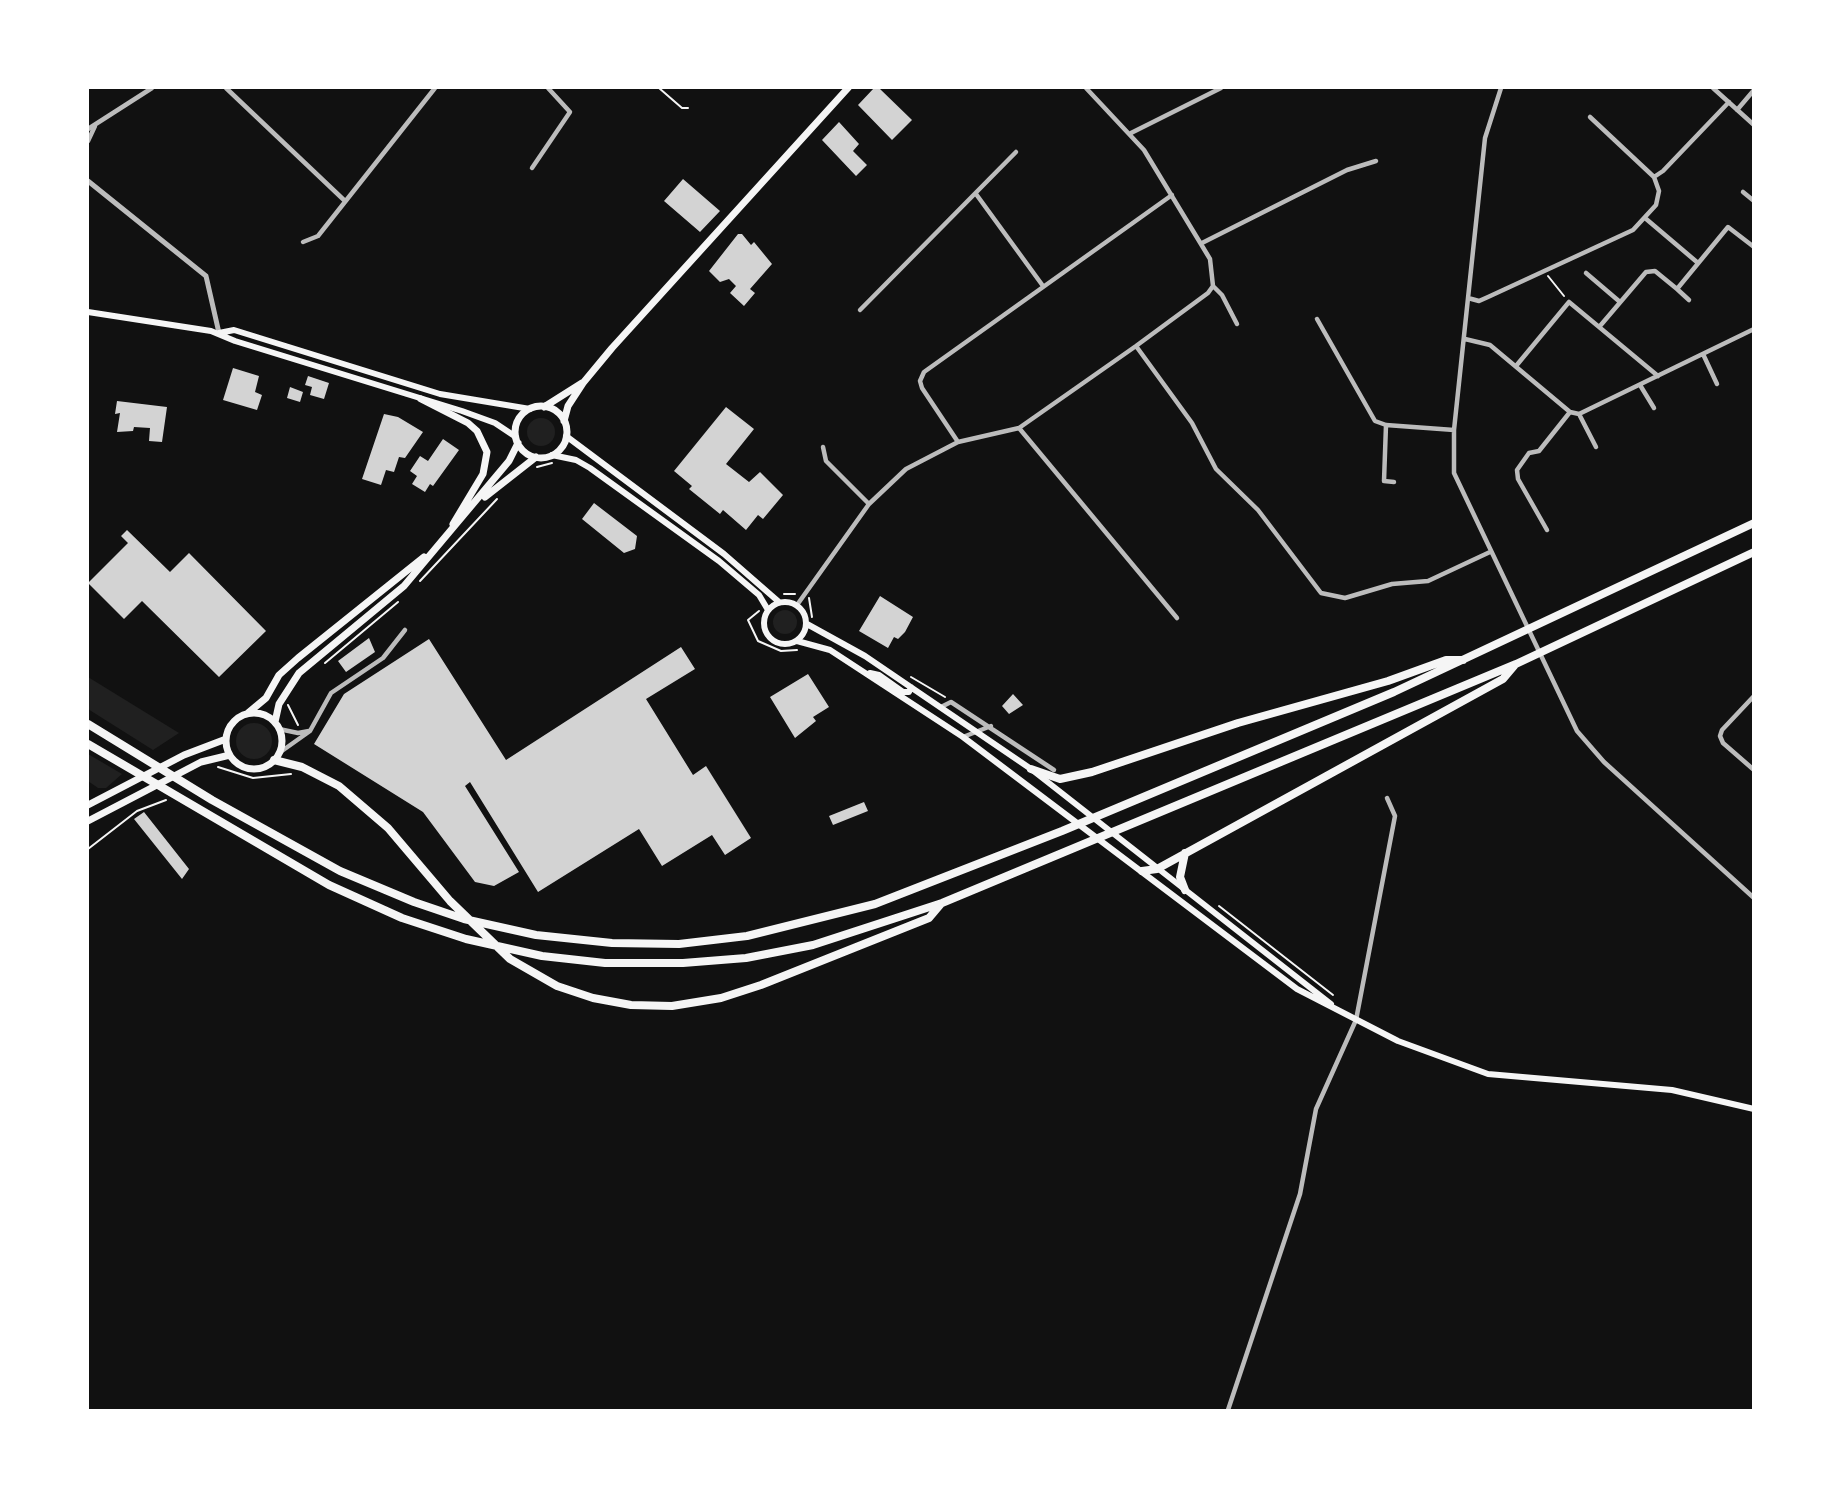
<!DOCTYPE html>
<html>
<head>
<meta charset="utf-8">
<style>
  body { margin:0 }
  #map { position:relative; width:1841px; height:1498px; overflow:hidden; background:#111; font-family:"IBM Plex Sans",sans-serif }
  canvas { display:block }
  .frame { position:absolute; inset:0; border:89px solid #fff; pointer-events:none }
</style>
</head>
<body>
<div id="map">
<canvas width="1841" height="1498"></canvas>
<div class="frame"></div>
</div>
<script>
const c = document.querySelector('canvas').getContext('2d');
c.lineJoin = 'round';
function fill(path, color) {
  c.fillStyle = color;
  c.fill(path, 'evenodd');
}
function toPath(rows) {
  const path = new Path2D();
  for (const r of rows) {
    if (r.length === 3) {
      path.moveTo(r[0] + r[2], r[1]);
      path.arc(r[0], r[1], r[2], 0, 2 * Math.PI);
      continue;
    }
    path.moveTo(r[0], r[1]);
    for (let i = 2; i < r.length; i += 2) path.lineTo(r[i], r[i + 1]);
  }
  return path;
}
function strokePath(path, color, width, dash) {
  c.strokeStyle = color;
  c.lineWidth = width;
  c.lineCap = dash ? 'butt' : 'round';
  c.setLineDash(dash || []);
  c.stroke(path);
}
fill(toPath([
  [541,432,14],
  [785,622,12],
  [88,677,179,733,153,750,88,709],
  [254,741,18],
  [88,754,122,774,106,788,98,788,88,781]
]), '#202020');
fill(toPath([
  [874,88,879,88,912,120,892,140,858,105],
  [839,122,859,144,853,151,867,165,856,176,822,140],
  [683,179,720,211,700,232,664,201],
  [738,234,742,234,751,245,754,242,772,264,750,289,755,293,744,306,730,293,736,286,729,279,720,282,709,271],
  [233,368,259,376,255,392,262,395,257,410,223,400],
  [308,376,329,383,324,399,310,395,312,387,305,385],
  [290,387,303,392,300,402,287,398],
  [117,401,167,407,162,442,149,441,150,428,134,427,133,431,117,432,120,413,115,414],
  [726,407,754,429,726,464,749,482,760,472,783,495,763,519,758,515,746,530,723,510,720,514,689,489,692,486,674,471],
  [384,414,398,417,423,432,405,458,399,457,394,472,386,470,381,485,362,479],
  [443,439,459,450,433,486,430,484,425,492,412,484,417,476,410,471,420,456,428,461],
  [594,503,637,536,635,549,624,553,582,519],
  [127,530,170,572,189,553,266,631,219,677,142,601,124,619,88,583,128,543,121,536],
  [880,596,913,617,905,632,898,639,894,637,888,648,859,631],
  [369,638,375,652,346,672,338,661],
  [429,639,506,760,681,647,695,669,646,699,693,775,706,766,751,838,725,855,712,835,662,866,639,829,538,892,470,782,465,786,519,872,494,886,475,882,423,812,314,744,344,694],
  [808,674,829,707,813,717,816,721,795,738,770,697],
  [1013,694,1023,705,1009,714,1002,706],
  [864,802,868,811,833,825,829,816],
  [144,812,189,869,182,879,134,819]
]), '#d3d3d3');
strokePath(toPath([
  [659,88,682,108,688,108],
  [1548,276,1564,296],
  [537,467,552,463],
  [420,581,497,499],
  [784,594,795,594],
  [809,598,812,617],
  [759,611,748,620,758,641,781,651,797,650],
  [325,663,398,602],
  [911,677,945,697],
  [288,705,298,725],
  [218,767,253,778,291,774],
  [88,849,137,811,166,800],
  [1219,906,1333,995]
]), '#f5f5f5', 2);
strokePath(toPath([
  [226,88,345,201],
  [1086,88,1144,150,1210,259,1213,286],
  [1501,88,1485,138,1454,430,1454,473,1577,731,1604,762,1754,898],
  [1713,88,1754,125],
  [1737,110,1754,90],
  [88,129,152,88],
  [1131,133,1221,88],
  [88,141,95,126],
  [532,168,570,112,548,88],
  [1654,177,1663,171,1729,102],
  [1743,192,1754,201],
  [976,194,1043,286],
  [1645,218,1698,263],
  [303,242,318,236,435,88],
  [1202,243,1347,170,1376,161],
  [1586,273,1620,302],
  [1213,286,1222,295,1237,324],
  [1677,289,1689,300],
  [1468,298,1479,301,1488,297,1633,230,1656,205,1659,191,1654,177,1590,117],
  [860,310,1016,152],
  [1317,319,1375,421,1386,425,1454,430],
  [1600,326,1646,272,1655,271,1677,289,1728,227,1754,247],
  [1465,339,1490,345,1570,412,1579,414,1754,329],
  [1136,346,1192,423,1216,469,1258,510,1321,593,1345,598,1392,584,1428,581,1490,552],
  [1703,354,1717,384],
  [1516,366,1569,302,1658,376],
  [1640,385,1654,408],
  [1579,414,1596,447],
  [1386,425,1384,481,1394,482],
  [1019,428,1177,618],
  [958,442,922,388,920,381,924,372,1172,195],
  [823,447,826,461,869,504],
  [1547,530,1518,479,1517,470,1529,453,1539,451,1570,412],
  [797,605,869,504,906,469,958,442,1019,428,1136,346,1208,293,1213,286],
  [1754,696,1722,730,1720,736,1723,743,1754,770],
  [941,707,951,702,1054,770],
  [279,729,298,733,309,731],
  [963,737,991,726],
  [279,753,310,731,331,693,383,658,405,630],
  [1228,1410,1300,1194,1316,1109,1356,1020,1395,816,1387,798]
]), '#bcbcbc', 4.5);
strokePath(toPath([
  [88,181,206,276,219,333]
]), '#bcbcbc', 5);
strokePath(toPath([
  [88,312,211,331,235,341,462,411,495,423,516,437],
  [219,333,234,330,440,394,530,409],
  [566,436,724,554,779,602],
  [552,455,576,460,590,468,719,561,759,595,768,610],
  [785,623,21],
  [807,624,865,656,1031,769,1331,1004],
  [797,641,830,650,963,737,1297,989,1398,1041,1488,1074,1672,1090,1754,1109],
  [870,673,879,675,903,692,909,692,911,687]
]), '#f5f5f5', 6);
strokePath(toPath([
  [421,399,468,423,477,431,487,452,483,474,453,524],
  [541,432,26],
  [544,407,582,383],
  [564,421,568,406,583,383,612,348,848,88],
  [485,497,536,457],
  [248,713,266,698,279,675,298,658,424,557],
  [254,741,28],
  [275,722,279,704,299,673,404,586,509,461,518,443],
  [88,805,184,755,226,739],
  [88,821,201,762,230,755]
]), '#f5f5f5', 7);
strokePath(toPath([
  [88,724,212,800,340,871,414,902,464,919,536,935,612,943,679,944,747,936,875,904,1062,831,1394,692,1754,523],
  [88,744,329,885,402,918,466,939,542,956,605,963,683,963,746,958,813,945,942,903,1516,664,1754,552],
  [274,760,302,767,339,786,388,828,450,901,510,959,557,986,593,998,631,1005,672,1006,721,998,761,985,929,918,940,905],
  [1031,769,1060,779,1092,772,1238,723,1388,681,1446,660,1463,660],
  [1142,871,1157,869,1503,679,1514,666],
  [1185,890,1180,877,1185,853]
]), '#f5f5f5', 8);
</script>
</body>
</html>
